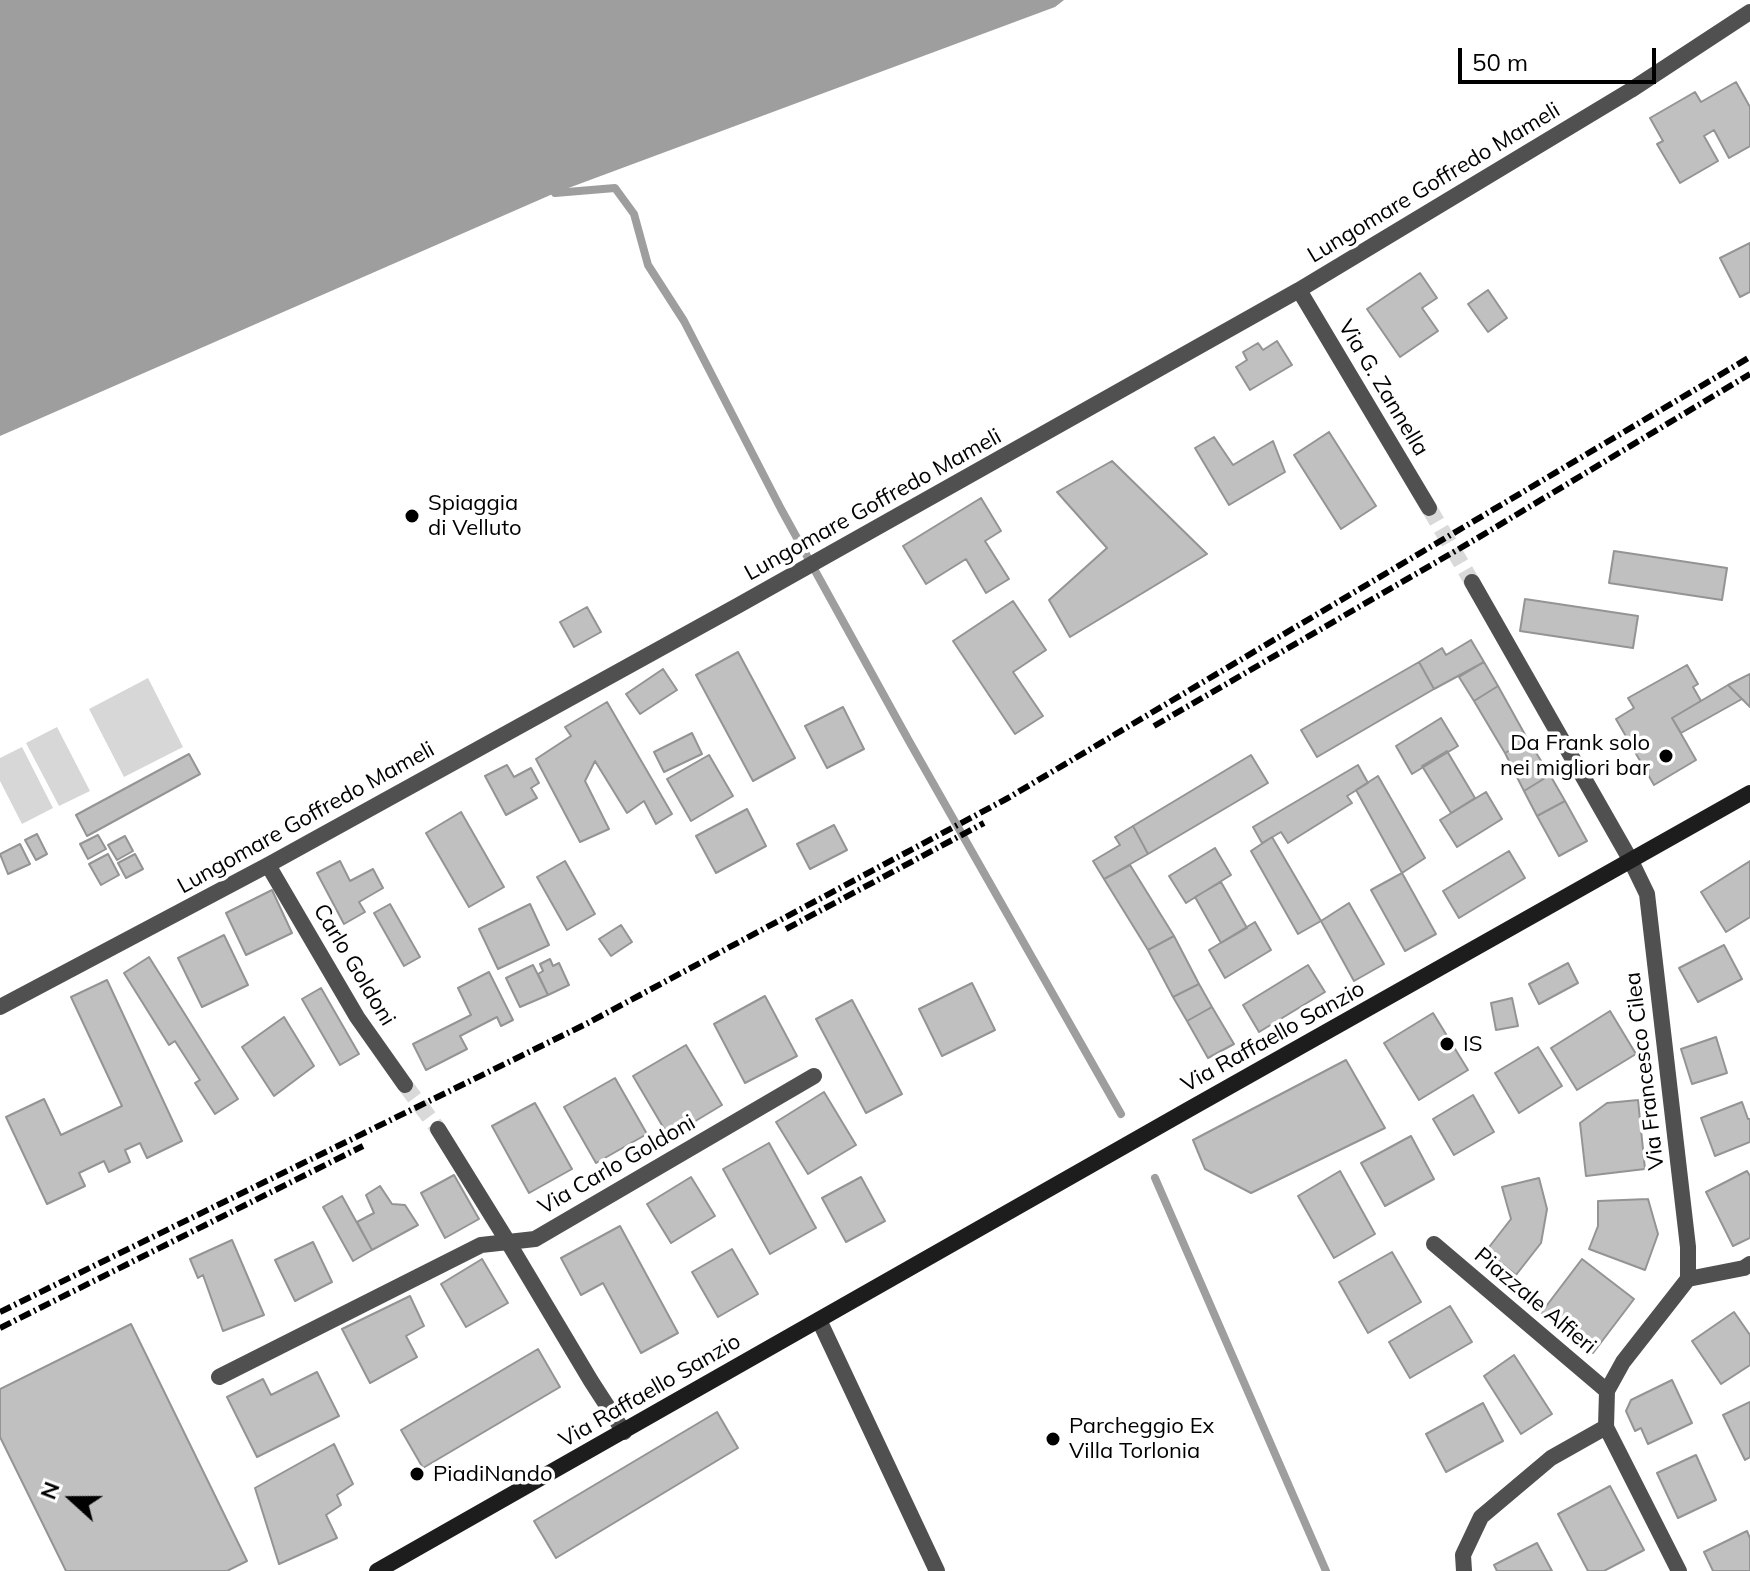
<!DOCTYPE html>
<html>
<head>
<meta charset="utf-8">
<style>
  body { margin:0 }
  #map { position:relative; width:1750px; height:1571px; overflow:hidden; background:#fff; font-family:Mulish,sans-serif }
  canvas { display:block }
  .north { position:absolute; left:32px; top:1459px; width:80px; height:80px; -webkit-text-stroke:6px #fff; paint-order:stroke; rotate:291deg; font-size:22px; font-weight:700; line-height:32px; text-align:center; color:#000 }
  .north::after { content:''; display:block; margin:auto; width:28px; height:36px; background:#000; clip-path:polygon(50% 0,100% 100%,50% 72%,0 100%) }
  .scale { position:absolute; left:1458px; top:48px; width:198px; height:36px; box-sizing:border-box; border:4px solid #000; border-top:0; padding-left:10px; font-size:24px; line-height:28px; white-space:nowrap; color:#000; -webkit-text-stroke:6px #fff; paint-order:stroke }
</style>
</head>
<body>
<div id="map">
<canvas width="1750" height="1571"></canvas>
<div class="north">N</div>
<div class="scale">50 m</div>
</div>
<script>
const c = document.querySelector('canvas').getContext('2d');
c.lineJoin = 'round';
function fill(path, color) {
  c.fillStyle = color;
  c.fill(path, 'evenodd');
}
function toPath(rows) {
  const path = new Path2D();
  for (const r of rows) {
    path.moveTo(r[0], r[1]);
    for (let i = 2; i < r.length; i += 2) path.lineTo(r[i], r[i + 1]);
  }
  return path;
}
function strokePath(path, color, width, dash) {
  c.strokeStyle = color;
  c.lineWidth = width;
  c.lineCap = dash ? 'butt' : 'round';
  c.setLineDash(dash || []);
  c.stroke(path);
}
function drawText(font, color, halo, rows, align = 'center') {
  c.font = font + ' Mulish,sans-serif';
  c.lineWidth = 7;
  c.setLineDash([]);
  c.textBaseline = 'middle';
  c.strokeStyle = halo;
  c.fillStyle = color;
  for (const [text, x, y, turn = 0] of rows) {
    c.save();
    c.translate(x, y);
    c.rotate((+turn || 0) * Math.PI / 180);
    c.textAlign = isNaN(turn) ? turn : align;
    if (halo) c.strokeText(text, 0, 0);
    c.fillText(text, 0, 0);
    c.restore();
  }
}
fill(toPath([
  [148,678,183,747,124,777,89,709],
  [57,727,90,791,59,806,26,743],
  [22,747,53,808,22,824,0,781,0,758]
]), '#d7d7d7');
fill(toPath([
  [0,0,1064,0,1055,7,555,193,0,436]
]), '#9e9e9e');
strokePath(toPath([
  [555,193,615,188,634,214,648,265,684,321,781,509,909,741,1121,1114],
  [1155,1178,1326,1571]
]), '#9e9e9e', 8);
const building = toPath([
  [1736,82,1750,107,1750,146,1729,158,1714,130,1704,136,1718,161,1680,183,1657,144,1663,141,1650,118,1695,92,1701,102,1736,82],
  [1750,243,1750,292,1740,297,1720,258,1750,243],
  [1420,273,1437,298,1422,308,1438,331,1400,357,1367,309,1420,273],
  [1488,290,1507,318,1488,332,1468,304,1488,290],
  [1277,341,1292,365,1250,390,1236,367,1247,360,1243,352,1258,343,1263,350,1277,341],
  [1329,432,1376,506,1341,529,1294,455,1329,432],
  [1214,437,1233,465,1273,441,1285,472,1229,505,1195,448,1214,437],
  [1112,461,1207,554,1070,637,1049,600,1107,548,1057,492,1112,461],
  [981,498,1001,531,985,541,1009,579,986,593,966,559,926,584,903,546,981,498],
  [1614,551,1727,568,1722,600,1609,583,1614,551],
  [1525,599,1638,616,1633,648,1520,631,1525,599],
  [1013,601,1046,650,1013,672,1043,716,1015,734,953,641,1013,601],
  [587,607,601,632,574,647,560,622,587,607],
  [1471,640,1484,662,1434,689,1419,662,1442,648,1446,655,1471,640],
  [738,652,795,758,753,781,696,675,738,652],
  [1419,662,1434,689,1317,757,1301,730,1419,662],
  [1484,662,1498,686,1474,701,1459,677,1484,662],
  [1687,665,1698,684,1693,687,1701,701,1672,718,1696,760,1654,785,1616,719,1634,708,1628,698,1687,665],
  [663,669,677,690,640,714,626,694,663,669],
  [1750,674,1750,707,1728,685,1750,674],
  [1728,685,1742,699,1681,733,1672,718,1728,685],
  [1498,686,1528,740,1505,753,1474,701,1498,686],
  [607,702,672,814,656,824,644,801,627,813,595,761,585,781,609,829,580,842,536,759,571,736,565,727,607,702],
  [843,707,864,749,827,768,805,726,843,707],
  [1441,718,1458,746,1412,774,1396,746,1441,718],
  [692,733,702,754,664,772,654,752,692,733],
  [1528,740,1550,775,1524,791,1505,753,1528,740],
  [1447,751,1475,798,1451,813,1422,766,1447,751],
  [189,754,200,774,87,836,76,815,189,754],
  [709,755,733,796,691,821,667,779,709,755],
  [1251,755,1268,783,1148,854,1133,826,1251,755],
  [507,765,514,777,531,768,539,783,531,788,537,798,506,815,485,776,507,765],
  [1358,765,1368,783,1347,796,1352,803,1288,843,1281,832,1262,843,1253,827,1358,765],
  [1550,775,1565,801,1537,816,1524,791,1550,775],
  [1378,776,1425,858,1402,873,1356,790,1378,776],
  [1486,792,1502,819,1457,847,1440,820,1486,792],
  [1565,801,1587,841,1559,856,1537,816,1565,801],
  [747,809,766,846,716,873,696,836,747,809],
  [461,812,504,887,469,907,426,833,461,812],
  [834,825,847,850,810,869,797,844,834,825],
  [1133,826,1148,854,1104,879,1093,861,1120,845,1115,837,1133,826],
  [37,834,47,854,36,860,25,840,37,834],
  [98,835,106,849,88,859,80,844,98,835],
  [125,836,133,851,117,860,108,845,125,836],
  [1272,837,1321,921,1298,934,1251,851,1272,837],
  [20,844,30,864,8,874,0,854,20,844],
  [1215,848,1231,875,1186,903,1169,876,1215,848],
  [1509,851,1525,878,1459,918,1443,891,1509,851],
  [108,854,119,875,101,885,89,864,108,854],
  [135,854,143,869,126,878,118,863,135,854],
  [340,861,350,881,373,869,383,888,359,902,365,912,344,924,317,873,340,861],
  [565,861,595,914,567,930,537,877,565,861],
  [1750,861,1750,917,1726,932,1701,892,1750,861],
  [1130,865,1174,936,1148,950,1104,879,1130,865],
  [1402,873,1436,934,1405,951,1371,890,1402,873],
  [1221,882,1247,928,1221,943,1195,897,1221,882],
  [272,890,292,933,246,955,226,913,272,890],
  [1349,903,1384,964,1354,981,1321,921,1349,903],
  [390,904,420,957,404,966,374,913,390,904],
  [530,904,549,945,498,969,479,929,530,904],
  [1255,922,1271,950,1225,978,1209,950,1255,922],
  [621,925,632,942,611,956,599,939,621,925],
  [224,935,248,985,202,1007,178,958,224,935],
  [1174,936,1199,984,1173,997,1148,950,1174,936],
  [1724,945,1742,979,1698,1002,1679,968,1724,945],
  [149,957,238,1099,215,1114,195,1083,200,1080,175,1041,169,1045,124,973,149,957],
  [550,959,553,966,559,963,569,985,548,995,538,974,543,971,540,964,550,959],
  [1568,963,1578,983,1539,1004,1529,984,1568,963],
  [533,965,548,995,520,1007,506,978,533,965],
  [1308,965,1325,992,1259,1032,1243,1005,1308,965],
  [489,972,513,1020,501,1026,497,1017,460,1036,467,1049,426,1070,413,1044,471,1015,458,988,489,972],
  [107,980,182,1141,147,1158,140,1143,125,1150,130,1162,109,1172,104,1161,79,1173,85,1186,47,1204,6,1117,44,1099,61,1135,122,1106,71,997,107,980],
  [972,983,995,1030,942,1056,919,1009,972,983],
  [1199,984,1212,1007,1187,1021,1173,997,1199,984],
  [321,988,359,1054,340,1065,302,999,321,988],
  [765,996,797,1056,745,1083,714,1024,765,996],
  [1512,998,1518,1026,1496,1030,1491,1003,1512,998],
  [852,1000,902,1094,866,1113,816,1019,852,1000],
  [1212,1007,1234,1044,1208,1058,1187,1021,1212,1007],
  [1610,1011,1636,1054,1577,1090,1551,1048,1610,1011],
  [1433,1013,1468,1070,1419,1100,1384,1043,1433,1013],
  [284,1017,314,1066,274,1096,242,1047,284,1017],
  [1716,1037,1727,1073,1692,1084,1681,1049,1716,1037],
  [686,1045,722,1105,669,1137,633,1076,686,1045],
  [1538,1047,1562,1086,1519,1113,1495,1073,1538,1047],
  [1346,1060,1385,1128,1251,1193,1205,1169,1193,1140,1346,1060],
  [615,1078,647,1134,596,1163,564,1107,615,1078],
  [824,1092,856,1145,808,1174,776,1122,824,1092],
  [1473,1095,1494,1132,1454,1155,1433,1119,1473,1095],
  [1638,1100,1645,1169,1586,1176,1580,1123,1607,1103,1638,1100],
  [1742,1102,1748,1119,1750,1119,1750,1142,1715,1156,1701,1118,1742,1102],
  [535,1103,572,1169,529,1193,492,1126,535,1103],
  [1411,1136,1434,1179,1385,1206,1361,1163,1411,1136],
  [769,1143,816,1228,770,1254,723,1169,769,1143],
  [1340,1171,1375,1234,1334,1258,1298,1196,1340,1171],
  [1747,1171,1750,1176,1750,1238,1733,1246,1706,1192,1747,1171],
  [454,1175,479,1219,445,1238,421,1193,454,1175],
  [691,1177,715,1216,671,1243,647,1204,691,1177],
  [861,1177,885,1221,846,1242,822,1198,861,1177],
  [1539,1178,1547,1209,1541,1243,1516,1275,1486,1251,1511,1219,1502,1187,1539,1178],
  [380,1186,392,1204,405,1205,418,1225,372,1250,357,1222,374,1213,366,1195,380,1186],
  [342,1196,372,1250,353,1261,323,1207,342,1196],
  [1648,1199,1658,1234,1645,1270,1589,1249,1598,1226,1598,1201,1648,1199],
  [620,1226,678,1333,641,1353,603,1283,581,1295,561,1258,620,1226],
  [232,1240,264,1315,223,1331,203,1275,198,1278,190,1259,232,1240],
  [313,1242,332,1282,295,1301,275,1260,313,1242],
  [732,1249,758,1294,718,1317,692,1272,732,1249],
  [1392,1252,1421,1302,1368,1333,1339,1282,1392,1252],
  [482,1259,508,1303,466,1327,441,1284,482,1259],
  [1582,1259,1634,1299,1593,1353,1541,1313,1582,1259],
  [410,1296,424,1326,406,1336,417,1357,370,1383,342,1329,410,1296],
  [1450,1306,1472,1342,1410,1378,1389,1342,1450,1306],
  [1734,1312,1750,1335,1750,1365,1721,1384,1692,1341,1734,1312],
  [131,1324,247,1561,227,1571,66,1571,0,1437,0,1389,131,1324],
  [538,1349,560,1387,423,1468,401,1430,538,1349],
  [1514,1355,1552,1414,1521,1434,1484,1376,1514,1355],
  [317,1372,339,1416,257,1457,227,1397,263,1379,271,1395,317,1372],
  [1672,1380,1692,1423,1648,1444,1641,1428,1635,1431,1626,1411,1631,1400,1672,1380],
  [1750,1402,1750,1457,1745,1460,1723,1415,1750,1402],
  [1483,1403,1503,1441,1446,1472,1426,1434,1483,1403],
  [717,1412,738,1448,556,1558,534,1521,717,1412],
  [334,1444,353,1484,337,1495,341,1505,326,1515,337,1538,279,1564,255,1488,334,1444],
  [1696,1455,1716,1500,1678,1518,1657,1473,1696,1455],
  [1610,1486,1644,1550,1604,1571,1588,1571,1558,1514,1610,1486],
  [1747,1531,1750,1538,1750,1571,1713,1571,1704,1552,1747,1531],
  [1537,1543,1552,1571,1497,1571,1494,1565,1537,1543]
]);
fill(building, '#c0c0c0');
strokePath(building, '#949494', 2);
strokePath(toPath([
  [1429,508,1472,582],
  [405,1085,438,1129]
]), '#d9d9d9', 16, [16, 8]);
strokePath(toPath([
  [1299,290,1429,508],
  [1472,582,1631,861,1647,894,1688,1247,1688,1279],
  [268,865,357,1017,405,1085],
  [0,1007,268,865,739,605,1299,290,1631,90,1750,12],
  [438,1129,508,1242,591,1381,624,1432],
  [1434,1244,1607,1391],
  [1688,1279,1744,1268,1750,1264],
  [819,1320,937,1571],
  [219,1377,481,1245,535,1239,814,1076],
  [1464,1571,1463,1555,1481,1517,1551,1458,1606,1427],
  [1679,1571,1606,1427,1607,1391,1623,1362,1688,1279]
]), '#505050', 16);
strokePath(toPath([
  [377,1571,1186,1111,1750,793]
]), '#1d1d1d', 16);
strokePath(toPath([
  [1154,726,1476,539,1750,374],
  [786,929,984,823],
  [0,1312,586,1024,1008,798,1750,357],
  [0,1328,363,1146]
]), '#000', 6, [12, 4, 2, 4]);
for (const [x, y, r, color] of [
  [412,516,8,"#000"],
  [1666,756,8,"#000"],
  [1447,1044,8,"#000"],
  [1053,1439,8,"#000"],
  [417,1474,8,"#000"]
]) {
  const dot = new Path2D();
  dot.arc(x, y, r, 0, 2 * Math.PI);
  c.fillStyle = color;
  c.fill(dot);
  strokePath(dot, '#fff', 3);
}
drawText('22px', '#000', '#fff', [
  ["Lungomare Goffredo Mameli",1434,183,-31],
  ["Via G. Zannella",1383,388,59],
  ["Lungomare Goffredo Mameli",873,505,-29],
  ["Lungomare Goffredo Mameli",306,818,-29],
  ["Carlo Goldoni",354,965,59],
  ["Via Raffaello Sanzio",1273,1037,-29],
  ["Via Francesco Cilea",1645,1071,-97],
  ["Via Carlo Goldoni",617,1165,-30],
  ["Piazzale Alfieri",1535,1301,40],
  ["Via Raffaello Sanzio",650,1391,-30]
]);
drawText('22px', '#000', '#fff', [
  ["Spiaggia",428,503],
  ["di Velluto",428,528],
  ["Da Frank solo",1650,743,"right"],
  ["nei migliori bar",1650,768,"right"],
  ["IS",1463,1044],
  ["Parcheggio Ex",1069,1426],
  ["Villa Torlonia",1069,1451],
  ["PiadiNando",433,1474]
], 'left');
</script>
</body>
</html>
